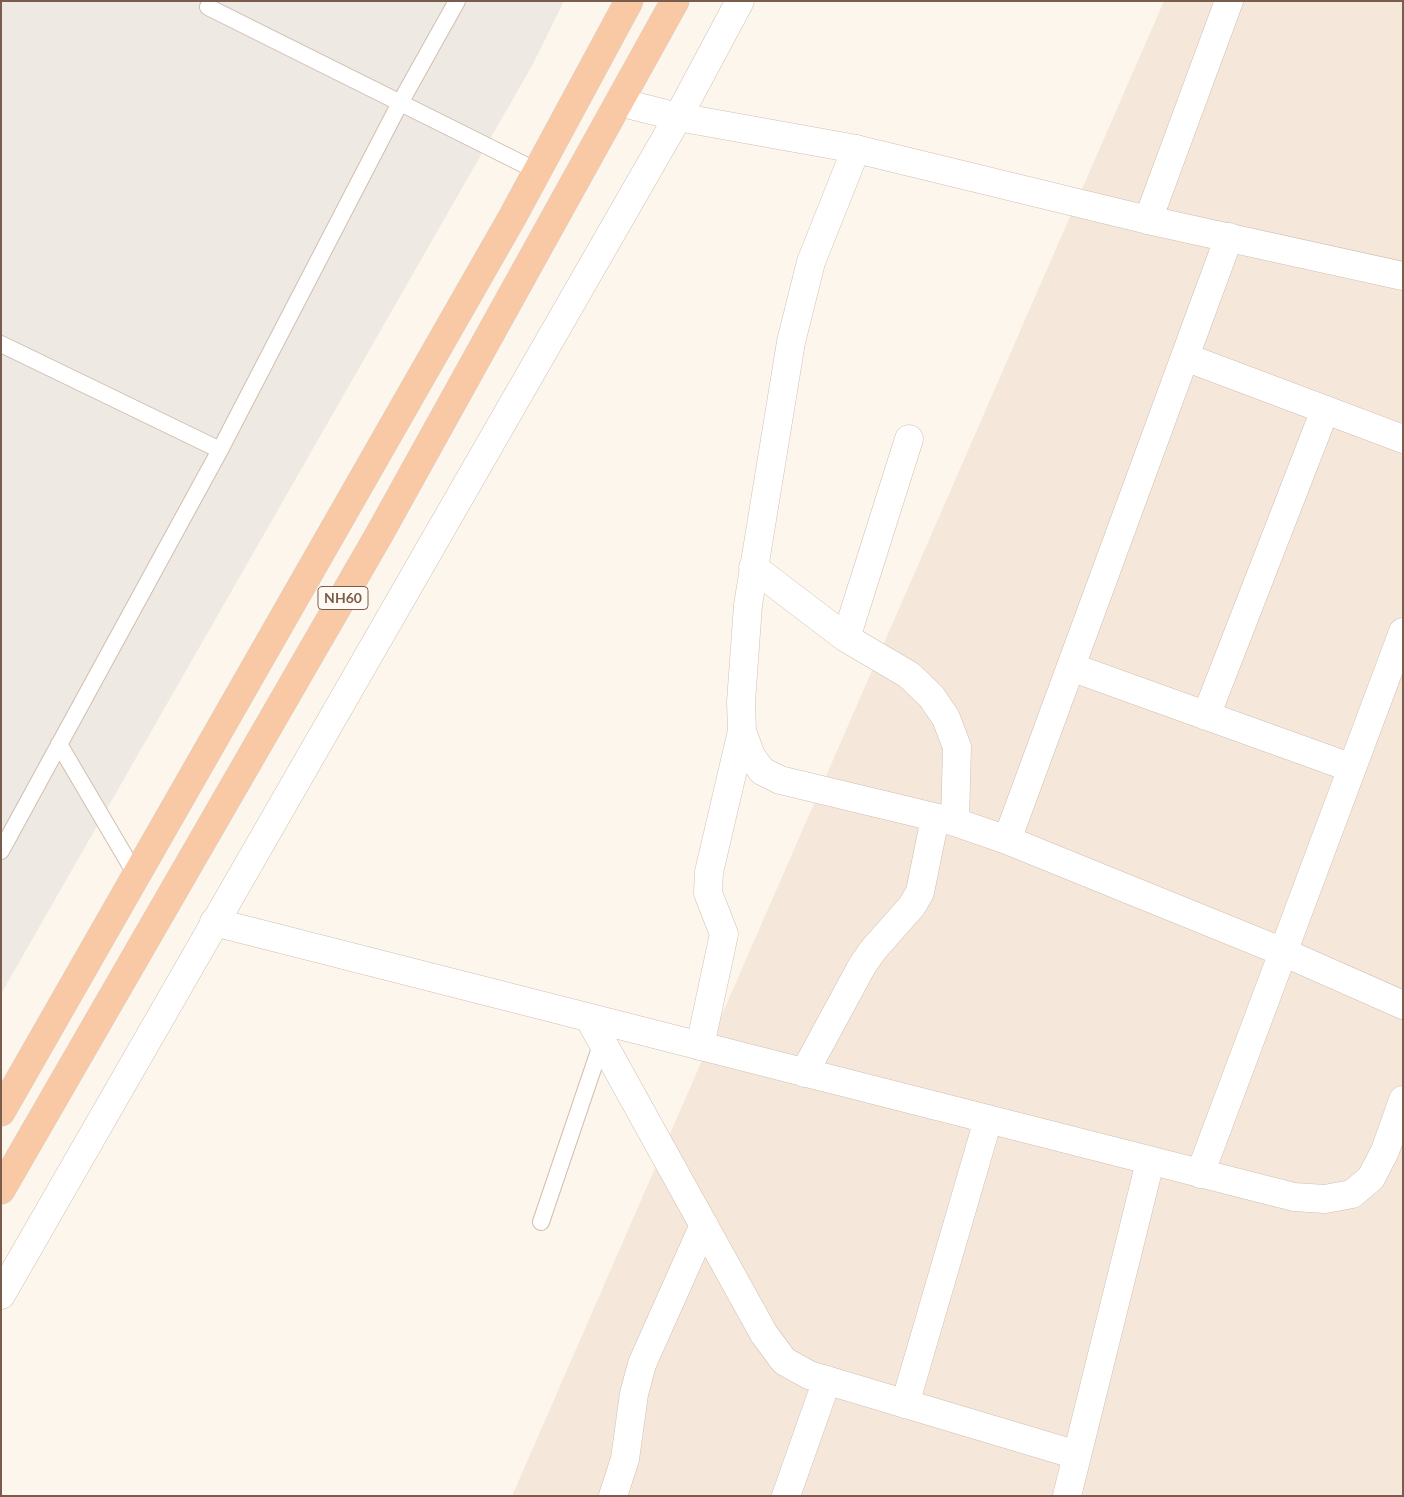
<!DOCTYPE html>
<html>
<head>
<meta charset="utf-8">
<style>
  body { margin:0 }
  #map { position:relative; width:1404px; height:1497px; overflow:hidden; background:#fdf6ec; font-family:Lato,sans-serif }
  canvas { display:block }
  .frame { position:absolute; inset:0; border:2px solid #7a5c4d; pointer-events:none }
</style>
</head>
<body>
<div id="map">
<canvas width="1404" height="1497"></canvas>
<div class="frame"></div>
</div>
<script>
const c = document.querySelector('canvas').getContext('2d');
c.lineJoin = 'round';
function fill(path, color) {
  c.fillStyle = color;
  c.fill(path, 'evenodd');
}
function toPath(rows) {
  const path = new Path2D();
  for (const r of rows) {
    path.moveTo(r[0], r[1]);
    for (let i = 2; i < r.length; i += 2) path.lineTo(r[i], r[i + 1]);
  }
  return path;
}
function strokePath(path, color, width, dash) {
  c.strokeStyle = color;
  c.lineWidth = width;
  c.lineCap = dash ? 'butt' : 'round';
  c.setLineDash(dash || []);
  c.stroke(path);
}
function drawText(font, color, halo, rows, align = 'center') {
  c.font = font + ' Lato,sans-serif';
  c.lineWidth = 4.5;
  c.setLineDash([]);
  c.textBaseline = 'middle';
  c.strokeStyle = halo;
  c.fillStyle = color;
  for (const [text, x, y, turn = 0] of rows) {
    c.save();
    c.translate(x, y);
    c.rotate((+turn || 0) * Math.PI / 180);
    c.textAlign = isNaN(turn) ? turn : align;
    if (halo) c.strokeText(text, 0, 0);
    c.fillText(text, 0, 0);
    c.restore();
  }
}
fill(toPath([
  [1164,1,1403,1,1403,1496,512,1496]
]), '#f5e8da');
fill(toPath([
  [1,1,564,1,533,64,1,994]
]), '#efe9e4');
const service = toPath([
  [208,7,537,171],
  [1,344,220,450],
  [59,744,136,875],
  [1,851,220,450,400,103,457,1],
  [541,1222,602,1042]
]);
const minor = toPath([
  [856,149,811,262,791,342,748,605,741,702,742,731,751,756,762,771,780,780,955,822,1007,840,1283,952,1403,1005],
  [1148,220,1229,1],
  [1185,357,1403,439],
  [753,567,846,638,909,675,931,696,946,718,957,747,955,822],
  [846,638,909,439],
  [1071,667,1352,768],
  [1206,716,1325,410],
  [1007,840,1229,237],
  [214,922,1294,1197,1325,1199,1352,1194,1371,1178,1385,1151,1403,1100],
  [589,1018,764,1334,784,1361,809,1375,1077,1455],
  [700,1046,724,934,708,893,709,872,742,731],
  [804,1073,862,966,873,950,912,906,920,892,935,818],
  [1200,1174,1403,632],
  [905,1404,988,1120],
  [613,1496,625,1459,634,1394,642,1364,704,1225],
  [786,1496,827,1380],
  [1067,1496,1150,1162]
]);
const tertiary = toPath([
  [619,102,678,117,856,149,1148,220,1403,276],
  [1,1295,678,117,740,1]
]);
const trunk = toPath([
  [1,1112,513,216,629,1],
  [1,1190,380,533,675,1]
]);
strokePath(service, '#d1beb0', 18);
strokePath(minor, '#d1beb0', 29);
strokePath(tertiary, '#d1beb0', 29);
strokePath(trunk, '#dad1cd', 29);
strokePath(service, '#fff', 16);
strokePath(minor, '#fff', 28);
strokePath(tertiary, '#fff', 28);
strokePath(trunk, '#f9c8a4', 28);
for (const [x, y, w] of [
  [343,598,50]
]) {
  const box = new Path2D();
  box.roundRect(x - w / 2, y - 11.5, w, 23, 4);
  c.fillStyle = '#fffaf3';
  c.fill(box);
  strokePath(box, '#7a5c4d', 1);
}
drawText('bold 14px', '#7a5c4d', null, [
  ["NH60",343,598]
]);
</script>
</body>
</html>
